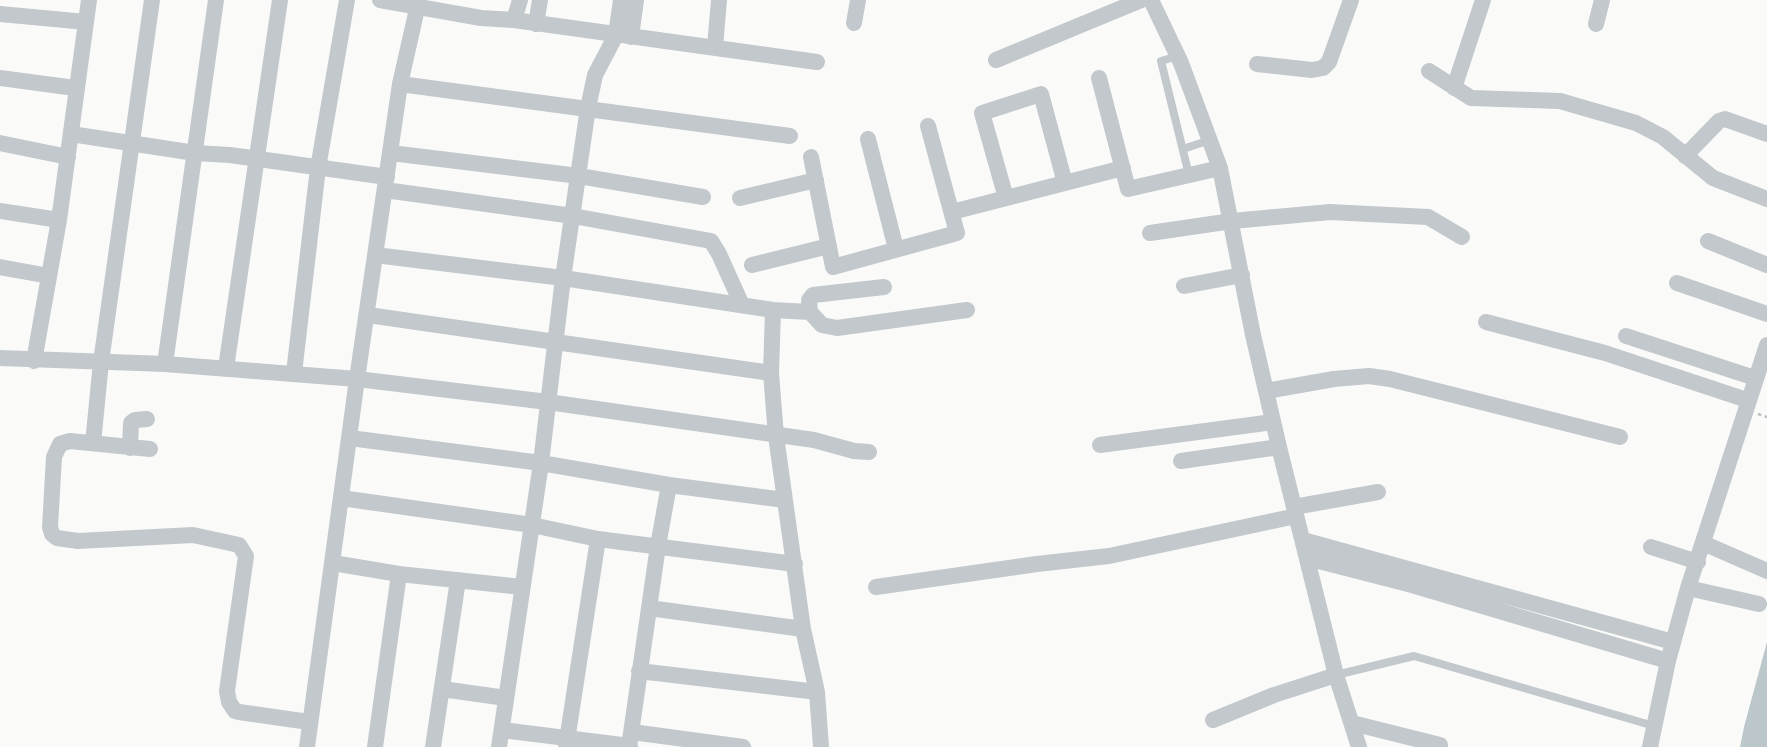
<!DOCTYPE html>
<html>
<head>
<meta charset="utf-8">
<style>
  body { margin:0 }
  canvas { display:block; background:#fafaf8 }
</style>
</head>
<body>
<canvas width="1767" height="747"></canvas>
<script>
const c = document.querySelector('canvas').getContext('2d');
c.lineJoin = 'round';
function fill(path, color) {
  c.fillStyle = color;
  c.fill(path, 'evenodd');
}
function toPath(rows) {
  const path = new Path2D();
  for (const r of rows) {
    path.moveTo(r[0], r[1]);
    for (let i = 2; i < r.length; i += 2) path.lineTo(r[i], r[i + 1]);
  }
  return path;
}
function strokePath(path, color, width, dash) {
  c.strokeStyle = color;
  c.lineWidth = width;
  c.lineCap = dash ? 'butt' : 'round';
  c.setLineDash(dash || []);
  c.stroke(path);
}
fill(toPath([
  [1767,642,1767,747,1740,747,1744,727]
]), '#bbc7cb');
strokePath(toPath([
  [1758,414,1767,417]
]), '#bbbfc2', 2.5, [3.5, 3.5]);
strokePath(toPath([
  [1178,56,1161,61,1189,175],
  [1183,149,1210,140],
  [1336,675,1414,656,1654,726]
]), '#c3c8cc', 8);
strokePath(toPath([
  [380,0,481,18,514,20,817,62],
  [1151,0,1181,63,1220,168,1253,335,1279,447,1336,675,1359,747],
  [0,14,86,22],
  [514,20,520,0],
  [854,23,858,0],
  [536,24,540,0],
  [1596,24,1602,0],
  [631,37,636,0],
  [715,47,719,0],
  [996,60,1141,0],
  [1257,64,1312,70,1323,68,1329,62,1351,0],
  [1429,71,1471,98,1560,101,1636,123,1663,137,1713,178,1767,199],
  [0,78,75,88],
  [1099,78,1128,189,1220,168],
  [400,84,790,136],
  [1454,88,1483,0],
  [71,134,195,153,230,155,387,177],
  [868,139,896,249],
  [0,143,68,157],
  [391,153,579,176,703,197],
  [1685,156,1719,121,1725,119,1767,134],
  [811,157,833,267,957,233,928,126],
  [385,190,573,216,711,241,719,254,742,305],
  [740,198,816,180],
  [1006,198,982,113,1041,94,1065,183],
  [0,211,59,220],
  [952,212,1123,168],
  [1150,233,1232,221,1330,212,1428,217,1462,237],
  [1708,241,1767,265],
  [375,255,563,278,773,310,810,312,822,325,837,328,967,310],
  [752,265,829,246],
  [0,267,49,276],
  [1677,283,1767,314],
  [1184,286,1242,275],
  [773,310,771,373,776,436,803,629,817,692,821,747],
  [810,312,809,300,813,295,884,287],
  [368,315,771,373],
  [1486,322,1605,353,1747,400],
  [1626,336,1755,378],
  [0,358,165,364,357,379,548,402,814,440,854,451,869,452],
  [34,361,59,220,89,0],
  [165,364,216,0],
  [226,368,280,0],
  [294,373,318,168,347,0],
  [1266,391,1334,379,1369,376,1390,379,1620,437],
  [350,438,541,463,669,485,785,500],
  [93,443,101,362,152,0],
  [1100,445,1273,422],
  [130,448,131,423,135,420,147,419],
  [150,449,70,441,60,444,54,457,50,527,52,534,57,538,78,541,193,535,239,545,246,556,227,691,229,702,235,711,239,712,309,722],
  [1181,461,1279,447],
  [341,498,532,525,598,539,795,564],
  [1294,507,1378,492],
  [1303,540,1673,642],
  [1703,543,1767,571],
  [1651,547,1698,562],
  [1307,558,1412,585,1668,661],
  [333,563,399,574,522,587],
  [876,587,1037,564,1109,556,1296,516],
  [1688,588,1759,604],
  [649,608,803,629],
  [639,671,817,692],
  [442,689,506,698],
  [1213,720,1274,695,1336,675],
  [1352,723,1440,745],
  [502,730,630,746],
  [632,732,743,747],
  [307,747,357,379,400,84,419,0],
  [375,747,399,574],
  [433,747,458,580],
  [499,747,541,463,563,278,588,108,595,75,616,35,621,0],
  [566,747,598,539],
  [629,747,658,546,669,485],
  [1650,747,1668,661,1688,588,1767,345]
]), '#c3c8cc', 16);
</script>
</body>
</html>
